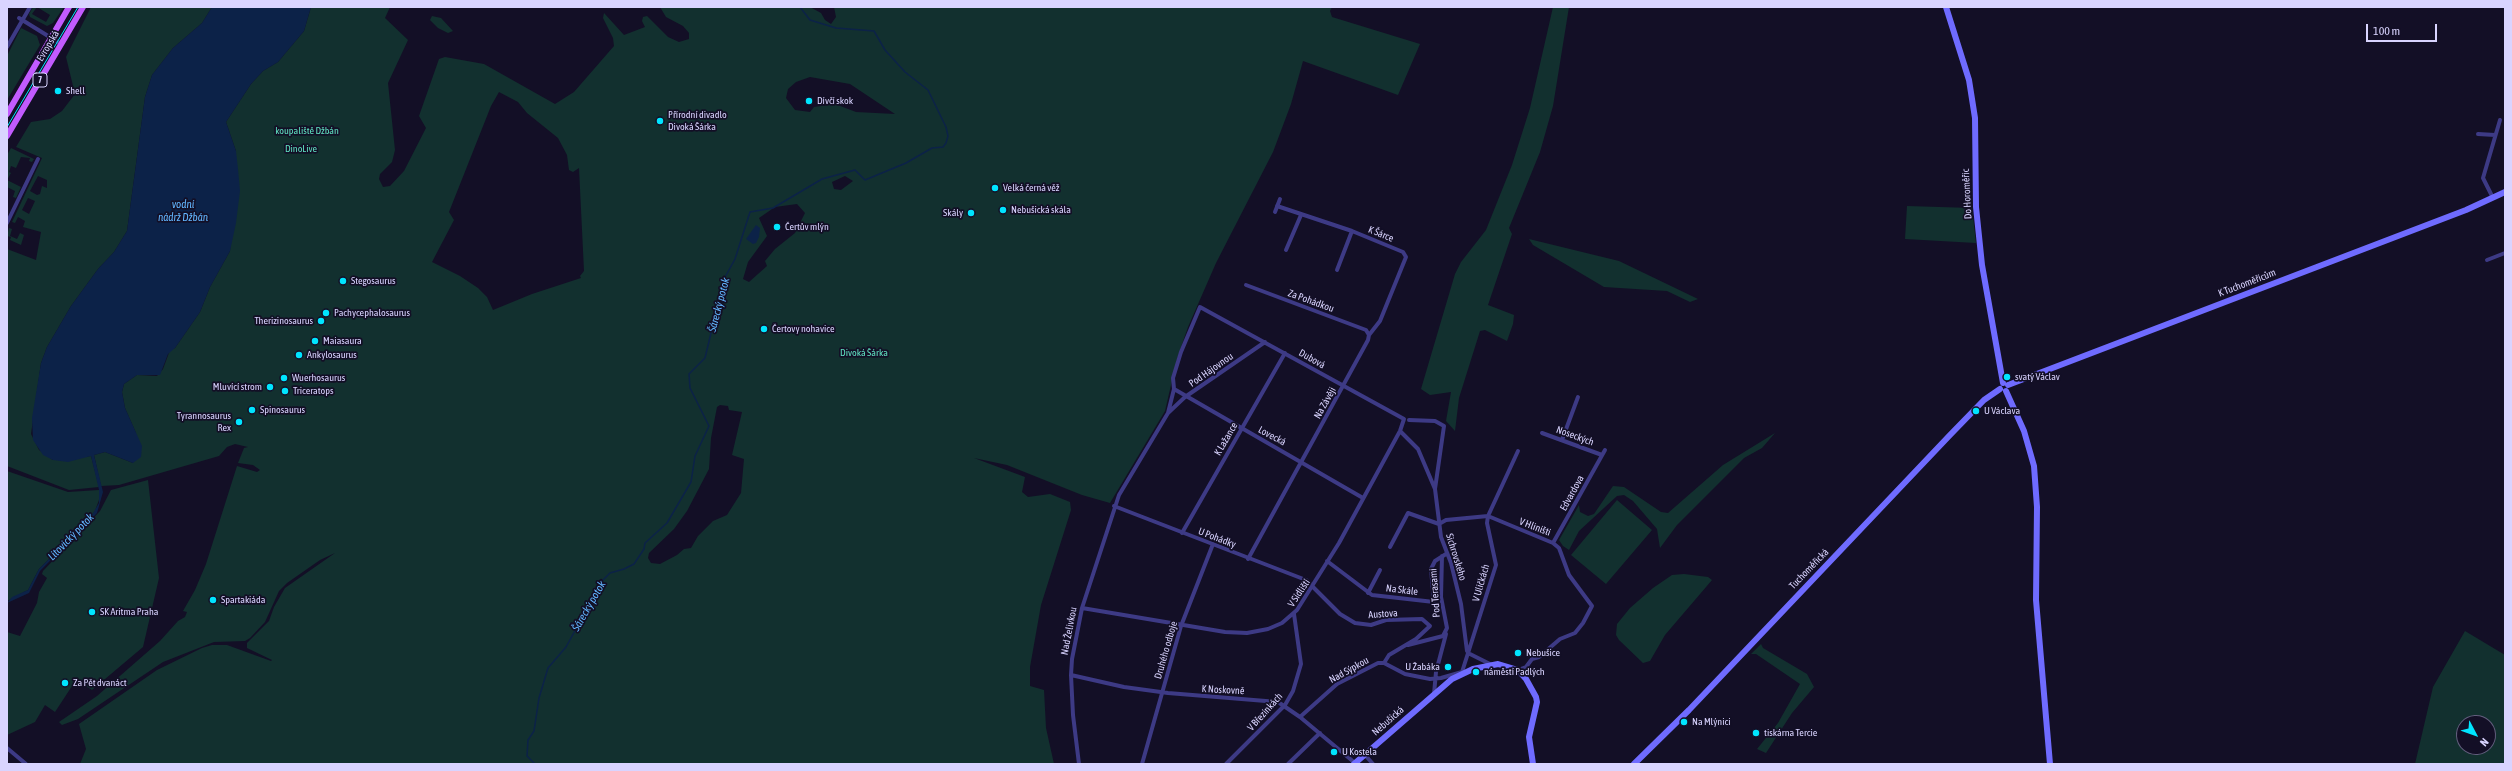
<!DOCTYPE html>
<html>
<head>
<meta charset="utf-8">
<style>
  body { margin:0 }
  #map { position:relative; width:2512px; height:771px; overflow:hidden; background:#130f26; font-family:"Asap Condensed",sans-serif }
  canvas { display:block }
  .frame { position:absolute; inset:0; border:8px solid #d9d4ff; pointer-events:none }
  .north { position:absolute; left:2456px; top:715px; width:40px; height:40px; box-sizing:border-box; background:#130f26; border:1px solid #625e7d; border-radius:50%; rotate:131deg; font-size:11px; font-weight:700; line-height:16px; text-align:center; color:#d9d4ff }
  .north::after { content:''; display:block; margin:auto; width:14px; height:18px; background:#00e5ff; clip-path:polygon(50% 0,100% 100%,50% 72%,0 100%) }
  .scale { position:absolute; left:2366px; top:24px; width:71px; height:18px; box-sizing:border-box; border:2px solid #d9d4ff; border-top:0; padding-left:5px; font-size:12px; line-height:14px; white-space:nowrap; color:#d9d4ff; -webkit-text-stroke:3px #130f26; paint-order:stroke }
</style>
</head>
<body>
<div id="map">
<canvas width="2512" height="771"></canvas>
<div class="frame"></div>
<div class="north">N</div>
<div class="scale">100 m</div>
</div>
<script>
const c = document.querySelector('canvas').getContext('2d');
c.lineJoin = 'round';
function fill(path, color) {
  c.fillStyle = color;
  c.fill(path, 'evenodd');
}
function toPath(rows) {
  const path = new Path2D();
  for (const r of rows) {
    path.moveTo(r[0], r[1]);
    for (let i = 2; i < r.length; i += 2) path.lineTo(r[i], r[i + 1]);
  }
  return path;
}
function strokePath(path, color, width, dash) {
  c.strokeStyle = color;
  c.lineWidth = width;
  c.lineCap = dash ? 'butt' : 'round';
  c.setLineDash(dash || []);
  c.stroke(path);
}
function drawText(font, color, halo, rows, align = 'center') {
  c.font = font + ' "Asap Condensed",sans-serif';
  c.lineWidth = 3.5;
  c.setLineDash([]);
  c.textBaseline = 'middle';
  c.strokeStyle = halo;
  c.fillStyle = color;
  for (const [text, x, y, turn = 0] of rows) {
    c.save();
    c.translate(x, y);
    c.rotate((+turn || 0) * Math.PI / 180);
    c.textAlign = isNaN(turn) ? turn : align;
    if (halo) c.strokeText(text, 0, 0);
    c.fillText(text, 0, 0);
    c.restore();
  }
}
fill(toPath([
  [33,7,64,7,53,23,47,26,30,17,29,14],
  [37,7,50,15,46,22,32,14],
  [91,7,212,7,202,23,173,48,152,75,145,97,127,231,114,252,98,269,71,306,47,347,41,363,31,434,39,450,53,460,91,456,99,487,69,490,7,466,7,249,36,260,41,232,23,227,25,221,18,217,15,223,12,222,42,158,16,147,31,122,50,119,62,111,75,94,66,57],
  [38,176,47,180,47,188,42,186,40,194,37,195,30,191],
  [28,198,35,201,29,214,22,210],
  [311,7,390,7,385,18,408,40,388,83,395,150,392,162,380,174,379,179,383,187,390,186,404,171,426,128,419,116,439,59,445,57,484,64,555,104,574,92,614,46,613,38,603,18,604,13,624,35,645,27,642,21,643,17,647,16,668,37,679,42,689,39,689,33,683,26,666,17,660,7,810,7,821,13,825,20,831,24,836,17,834,7,1332,7,1330,11,1332,17,1420,44,1398,95,1303,61,1291,104,1273,152,1216,263,1188,327,1177,359,1165,411,1110,503,1082,495,1007,465,974,458,1025,477,1022,492,1028,497,1050,494,1070,502,1071,510,1041,605,1030,667,1030,686,1044,690,1046,728,1054,764,80,764,86,749,79,724,157,670,202,648,212,645,227,645,271,661,272,660,247,648,247,643,269,621,274,607,285,588,335,553,320,560,287,583,279,591,265,622,250,638,245,641,214,642,163,662,78,719,62,725,59,722,97,696,160,641,178,621,185,617,187,612,183,611,195,590,206,564,237,466,257,472,260,470,253,465,238,463,244,448,248,447,235,444,227,447,219,456,119,485,101,486,94,455,105,452,133,463,136,433,125,408,122,392,124,384,137,375,157,376,163,369,170,350,175,348,200,312,210,287,230,251,236,151,226,122,251,84,263,71,278,62,304,31],
  [810,77,850,84,895,114,856,112,835,104,814,107,810,112,795,110,786,98,788,89,796,82],
  [499,92,518,102,527,113,558,138,567,155,569,170,573,172,579,168,584,271,580,276,581,278,532,294,493,310,487,297,478,288,460,276,432,262,454,220,449,212,491,106],
  [845,176,853,181,841,190,834,189,832,182],
  [797,204,805,213,795,233,775,249,765,261,767,266,749,282,743,279,748,262,767,236,759,218,775,207],
  [720,405,728,406,729,410,742,412,732,455,744,459,741,493,727,515,713,521,698,536,691,548,684,549,677,555,660,564,651,563,648,558,649,553,674,529,687,511,709,469,711,438,717,407],
  [1553,7,1569,7,1553,106,1540,152,1509,228,1512,234,1488,305,1514,315,1513,324,1507,341,1485,330,1480,331,1459,398,1455,431,1446,421,1451,392,1430,395,1421,389,1455,274,1461,262,1486,230,1512,165,1530,108],
  [432,16,441,18,453,31,448,33,438,28,430,20],
  [21,28,37,36,40,45,7,100,7,56],
  [11,148,34,159,32,162,29,161,30,158,21,157,16,168,11,166,9,172,11,173,7,180,21,187,16,198,13,197,15,191,7,187,7,155],
  [1907,206,1972,208,1976,243,1905,239],
  [9,228,12,229,10,236,17,239,20,233,24,235,21,245,10,240,11,237,7,236],
  [1529,239,1619,261,1698,299,1690,302,1667,291,1604,287,1533,245],
  [1775,433,1762,448,1744,458,1677,525,1660,548,1657,529,1633,501,1624,495,1617,496,1579,531,1569,550,1563,546,1559,540,1579,505,1580,512,1588,516,1594,514,1613,486,1624,487,1661,512,1668,513,1723,465],
  [7,471,68,492,99,490,100,497,95,511,90,518,39,569,28,590,7,601],
  [148,480,159,578,143,647,92,690,76,680,55,712,45,705,35,722,7,735,7,632,20,636,37,603,39,592,47,578,42,574,43,571,100,511,111,490],
  [1617,500,1652,530,1606,584,1571,555],
  [1684,574,1708,577,1712,580,1665,635,1650,661,1643,663,1619,640,1616,635,1617,624,1630,608,1653,588,1672,575],
  [2465,631,2505,655,2505,764,2415,764,2433,687],
  [2464,723,2488,723,2488,747,2464,747],
  [1761,644,1763,648,1807,674,1814,687,1792,713,1766,753,1757,749,1778,723,1800,684,1756,654,1751,654]
]), '#12302f');
fill(toPath([
  [212,7,311,7,304,31,278,62,263,71,251,84,226,122,236,151,238,169,240,191,236,223,230,251,210,287,200,312,175,348,168,354,160,375,137,375,124,384,122,392,125,408,142,446,141,457,133,463,105,452,94,455,103,492,97,513,40,571,29,593,7,603,12,597,28,590,39,569,90,518,99,503,99,490,91,456,68,462,53,460,43,455,33,440,32,418,41,363,47,347,71,306,98,269,114,252,127,231,145,97,152,75,173,48,202,23],
  [756,225,760,228,759,237,756,243,753,244,746,239]
]), '#0c2248');
strokePath(toPath([
  [535,764,527,756,528,740,534,731,539,698,548,668,566,647,603,580,610,573,624,569,634,564,644,549,645,543,667,523,691,482,695,456,709,426,690,388,689,374,705,358,724,279,735,259,750,212,773,208,822,179,855,170,865,180,906,163,932,148,943,147,946,143,948,136,946,127,928,90,905,72,885,50,874,31,836,28,810,20,800,7]
]), '#0c2248', 1.5);
strokePath(toPath([
  [19,18,61,44],
  [7,47,30,7],
  [2478,134,2495,135],
  [2493,198,2483,178,2500,120],
  [1275,212,1280,199],
  [7,223,38,159],
  [1286,250,1301,215],
  [2487,260,2505,253],
  [1337,270,1352,231],
  [1246,285,1366,330,1369,335],
  [1174,389,1363,498],
  [1168,413,1185,397,1265,342],
  [1409,420,1435,421,1444,426,1435,489],
  [1400,431,1418,449,1435,489,1441,537,1451,563,1461,604,1467,651],
  [1542,433,1602,455],
  [1562,440,1578,397],
  [1114,506,1306,580,1340,614,1355,623,1371,625,1386,620,1422,619,1430,626,1416,639,1389,655,1384,663],
  [1182,533,1285,353],
  [1553,543,1605,450],
  [1390,547,1408,513,1439,524,1446,520,1488,516,1553,543,1559,548,1569,575,1592,606,1583,623,1575,633,1560,639,1539,657,1532,659,1526,667,1518,670],
  [1248,559,1368,340,1369,335,1380,321,1406,257,1403,252,1352,231,1277,206],
  [1327,561,1372,595,1434,602,1431,569,1435,561,1446,554],
  [1368,593,1380,570],
  [1408,645,1443,636,1447,628,1441,597,1442,556],
  [1468,653,1492,665],
  [1071,675,1124,687,1168,693,1278,702,1300,717,1355,763],
  [1434,694,1436,672,1446,634],
  [1300,717,1337,684,1378,663,1384,663,1405,674,1430,679,1441,678,1462,672,1496,565,1487,523,1488,516,1518,451],
  [7,748,26,764],
  [1365,755,1373,764],
  [1079,764,1073,715,1071,675,1072,659,1082,608,1119,495,1168,413,1174,389,1173,378,1181,352,1200,307,1404,419,1400,431,1339,543,1297,610,1282,623,1268,629,1247,633,1225,632,1082,608],
  [1142,764,1181,626,1213,544],
  [1226,764,1285,705,1293,691,1301,664,1294,614],
  [1288,764,1320,733]
]), '#3d3a85', 4);
strokePath(toPath([
  [1946,7,1969,80,1975,118,1976,207,1982,265,2003,383],
  [2008,385,2466,210,2505,192],
  [2006,391,2024,431,2034,466,2037,507,2036,600,2050,764],
  [1354,764,1452,679,1473,669,1498,664,1518,670,1526,679,1536,697,1537,702,1529,737,1533,764],
  [1634,764,1689,710,1950,435,1984,400,2000,389]
]), '#6f6bff', 6);
strokePath(toPath([
  [7,114,69,7],
  [7,136,83,7]
]), '#c25bff', 6);
strokePath(toPath([
  [7,127,78,7]
]), '#00e5ff', 1);
for (const [x, y, r, color] of [
  [58,91,4,"#00e5ff"],
  [809,101,4,"#00e5ff"],
  [660,121,4,"#00e5ff"],
  [995,188,4,"#00e5ff"],
  [1003,210,4,"#00e5ff"],
  [971,213,4,"#00e5ff"],
  [777,227,4,"#00e5ff"],
  [343,281,4,"#00e5ff"],
  [326,313,4,"#00e5ff"],
  [321,321,4,"#00e5ff"],
  [764,329,4,"#00e5ff"],
  [315,341,4,"#00e5ff"],
  [299,355,4,"#00e5ff"],
  [2007,377,4,"#00e5ff"],
  [284,378,4,"#00e5ff"],
  [270,387,4,"#00e5ff"],
  [285,391,4,"#00e5ff"],
  [252,410,4,"#00e5ff"],
  [1976,411,4,"#00e5ff"],
  [239,422,4,"#00e5ff"],
  [213,600,4,"#00e5ff"],
  [92,612,4,"#00e5ff"],
  [1518,653,4,"#00e5ff"],
  [1448,667,4,"#00e5ff"],
  [1476,672,4,"#00e5ff"],
  [65,683,4,"#00e5ff"],
  [1684,722,4,"#00e5ff"],
  [1756,733,4,"#00e5ff"],
  [1334,752,4,"#00e5ff"]
]) {
  const dot = new Path2D();
  dot.arc(x, y, r, 0, 2 * Math.PI);
  c.fillStyle = color;
  c.fill(dot);
  strokePath(dot, '#130f26', 1.5);
}
for (const [x, y, w] of [
  [40,80,14]
]) {
  const box = new Path2D();
  box.roundRect(x - w / 2, y - 7, w, 14, 3);
  c.fillStyle = '#130f26';
  c.fill(box);
  strokePath(box, '#d9d4ff', 1);
}
drawText('bold 9px', '#d9d4ff', null, [
  ["7",40,80]
]);
drawText('10px', '#d9d4ff', '#130f26', [
  ["Evropská",48,46,-59],
  ["Do Horoměřic",1967,194,-93],
  ["K Šárce",1381,234,22],
  ["K Tuchoměřicům",2247,283,-21],
  ["Za Pohádkou",1311,301,20],
  ["Dubová",1312,359,29],
  ["Pod Hájovnou",1211,370,-35],
  ["Na Závěji",1325,403,-61],
  ["Lovecká",1272,436,28],
  ["Noseckých",1575,436,20],
  ["K Lažance",1226,439,-60],
  ["Edvardova",1572,493,-61],
  ["V Hliništi",1535,527,21],
  ["U Pohádky",1217,538,21],
  ["Sichrovského",1456,557,73],
  ["Tuchoměřická",1809,569,-46],
  ["V Uličkách",1481,583,-74],
  ["Na Skále",1402,590,7],
  ["V Sídlišti",1299,593,-56],
  ["Pod Terasami",1435,593,-94],
  ["Austova",1383,614,-4],
  ["Nad Želivkou",1069,631,-79],
  ["Druhého odboje",1166,650,-74],
  ["Nad Sýpkou",1349,670,-29],
  ["K Noskovně",1223,690,3],
  ["V Březinkách",1265,712,-48],
  ["Nebušická",1388,721,-41]
]);
drawText('10px', '#d9d4ff', '#130f26', [
  ["Shell",66,91],
  ["Dívčí skok",817,101],
  ["Přírodní divadlo",668,115],
  ["Divoká Šárka",668,127],
  ["Velká černá věž",1003,188],
  ["Nebušická skála",1011,210],
  ["Skály",963,213,"right"],
  ["Čertův mlýn",785,227],
  ["Stegosaurus",351,281],
  ["Pachycephalosaurus",334,313],
  ["Therizinosaurus",313,321,"right"],
  ["Čertovy nohavice",772,329],
  ["Maiasaura",323,341],
  ["Ankylosaurus",307,355],
  ["svatý Václav",2015,377],
  ["Wuerhosaurus",292,378],
  ["Mluvící strom",262,387,"right"],
  ["Triceratops",293,391],
  ["Spinosaurus",260,410],
  ["U Václava",1984,411],
  ["Tyrannosaurus",231,416,"right"],
  ["Rex",231,428,"right"],
  ["Spartakiáda",221,600],
  ["SK Aritma Praha",100,612],
  ["Nebušice",1526,653],
  ["U Žabáka",1440,667,"right"],
  ["náměstí Padlých",1484,672],
  ["Za Pět dvanáct",73,683],
  ["Na Mlýnici",1692,722],
  ["tiskárna Tercie",1764,733],
  ["U Kostela",1342,752]
], 'left');
drawText('10px', '#5fe0c0', '#130f26', [
  ["koupaliště Džbán",307,131],
  ["DinoLive",301,149],
  ["Divoká Šárka",864,353]
]);
drawText('italic 11px', '#62b6ff', '#130f26', [
  ["vodní",183,205],
  ["nádrž Džbán",183,218],
  ["Šárecký potok",719,305,-75],
  ["Litovický potok",71,537,-46],
  ["Šárecký potok",589,606,-60]
]);
</script>
</body>
</html>
